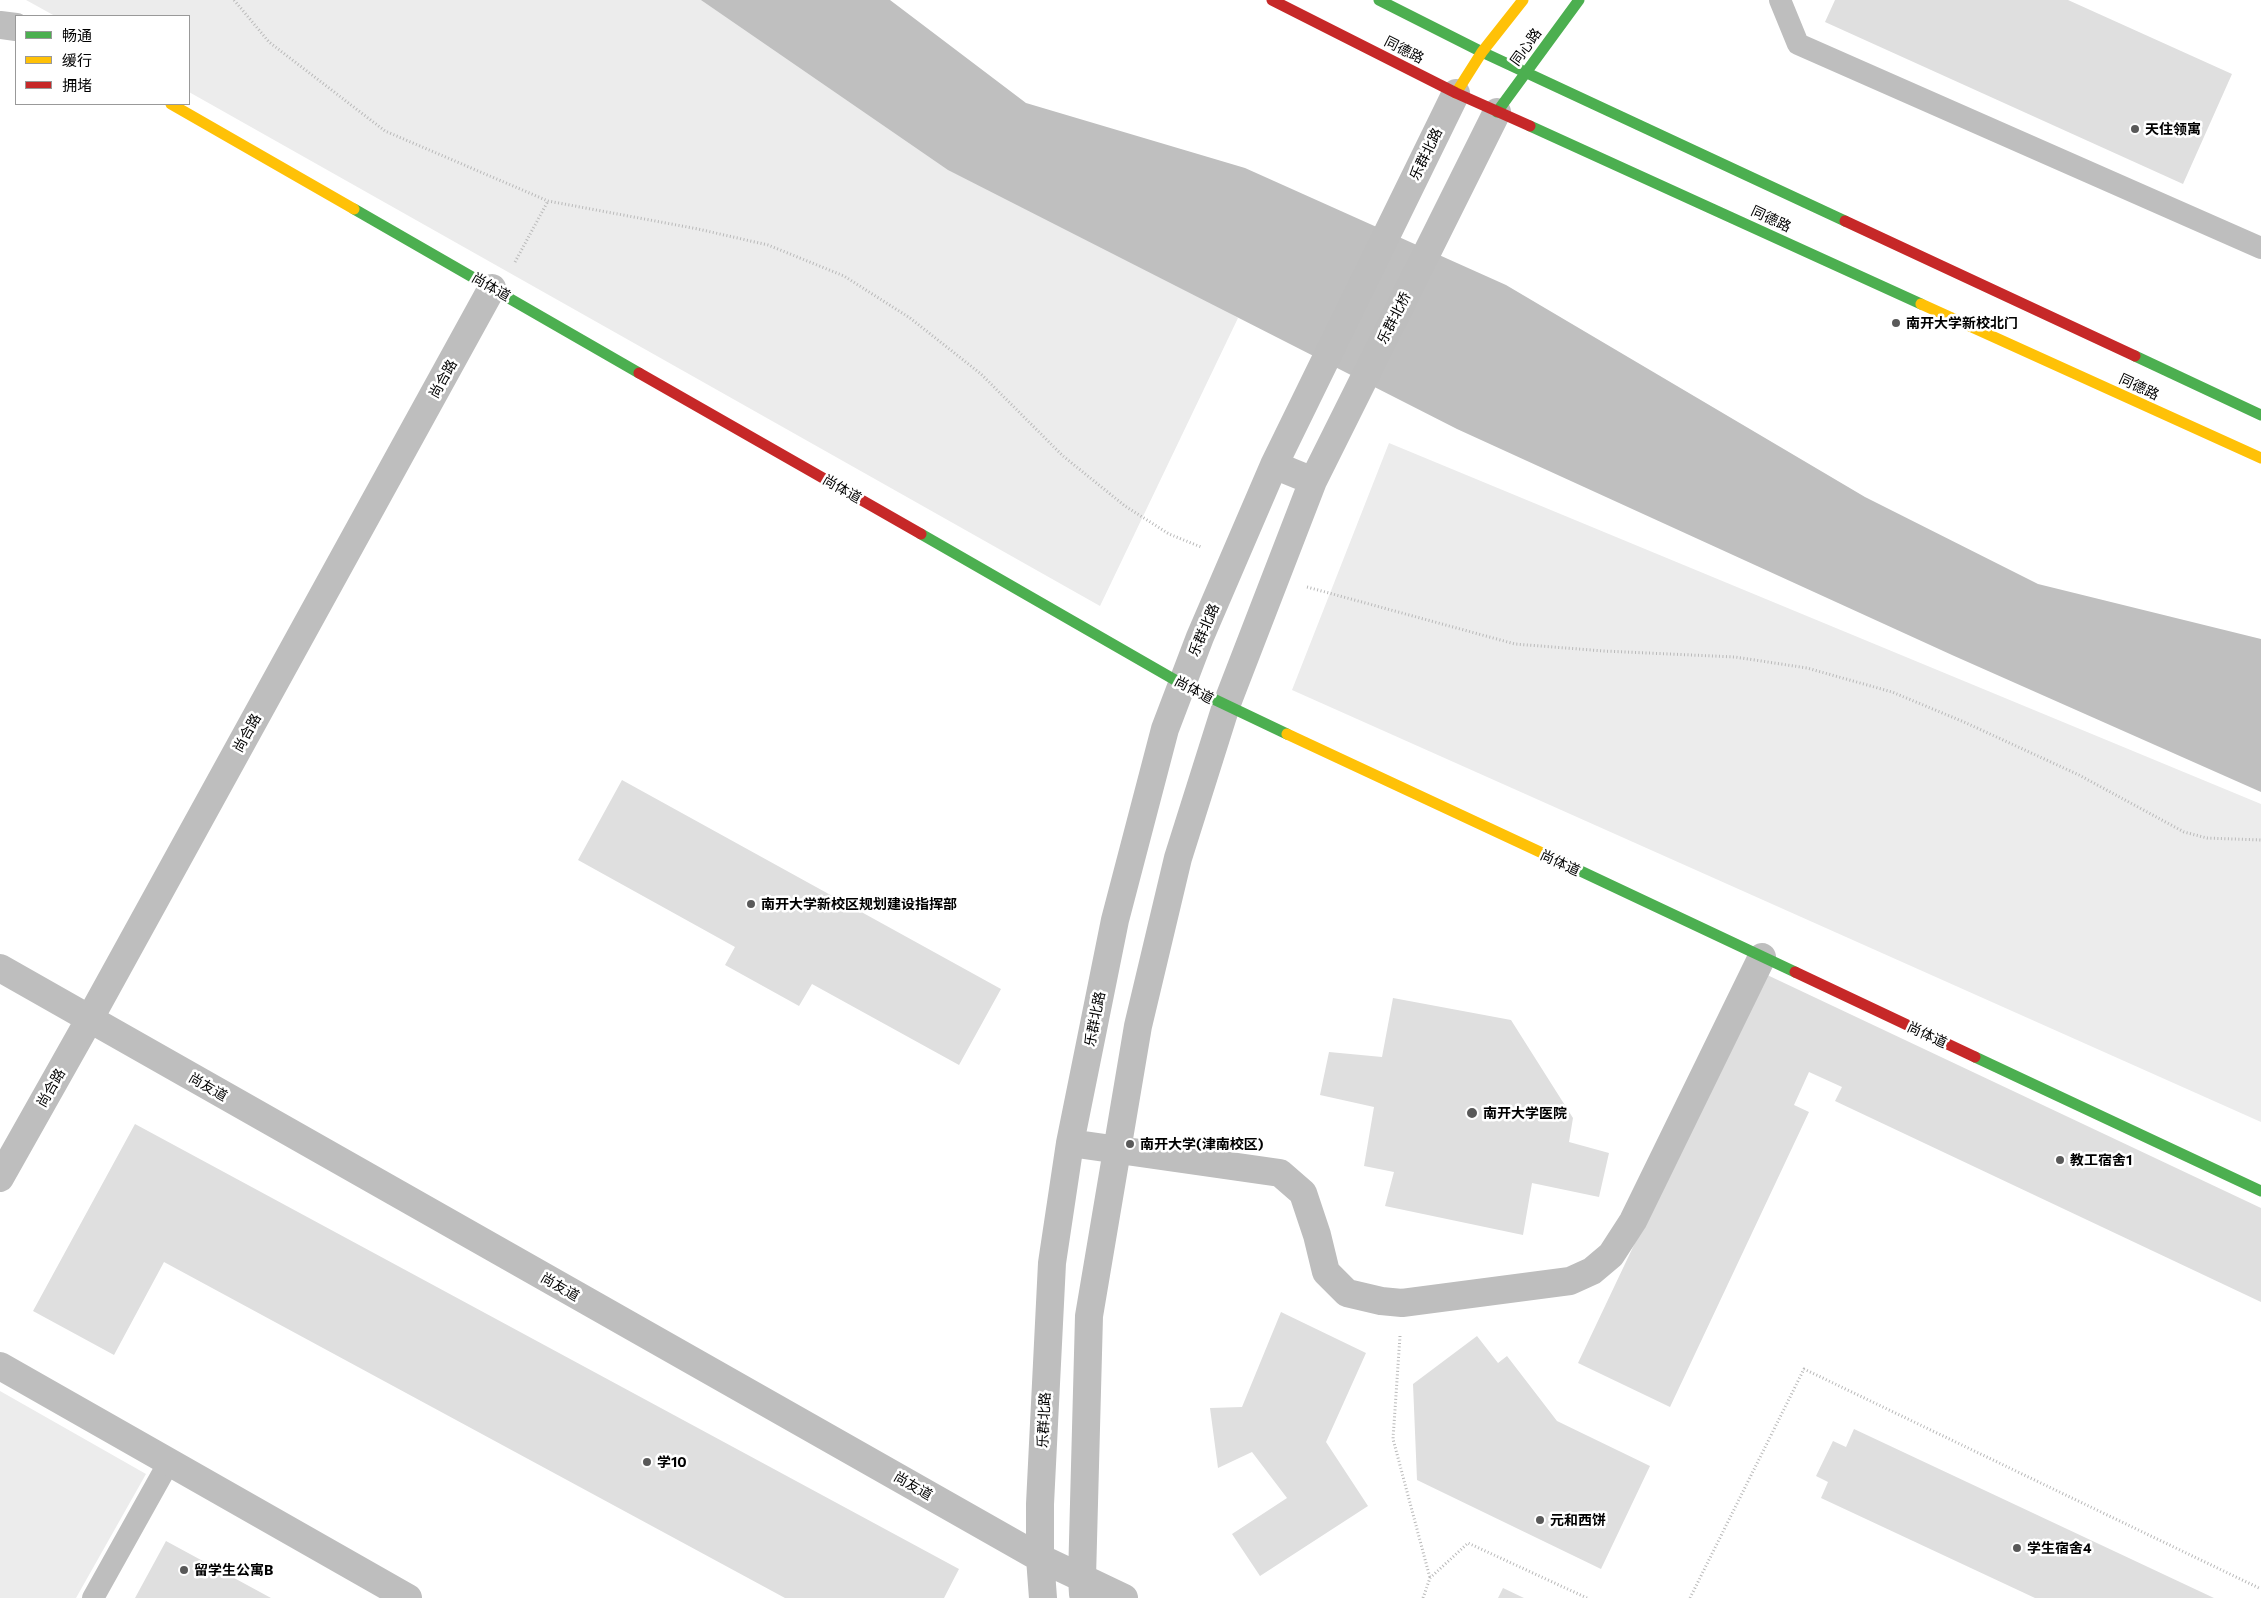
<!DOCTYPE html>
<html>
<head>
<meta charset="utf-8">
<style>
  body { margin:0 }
  #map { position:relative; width:2261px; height:1598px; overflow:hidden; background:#fff; font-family:Commissioner,"Noto Sans SC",sans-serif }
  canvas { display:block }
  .legend { position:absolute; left:15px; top:15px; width:175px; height:90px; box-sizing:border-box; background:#fff; border:1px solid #999; margin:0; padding:6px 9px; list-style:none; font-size:15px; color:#000 }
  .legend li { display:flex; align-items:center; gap:10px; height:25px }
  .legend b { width:25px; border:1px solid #999 }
</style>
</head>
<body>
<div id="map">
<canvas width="2261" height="1598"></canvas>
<ul class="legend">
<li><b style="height:6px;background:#4caf50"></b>畅通</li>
<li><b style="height:6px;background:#ffc107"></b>缓行</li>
<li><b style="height:6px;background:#c62828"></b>拥堵</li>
</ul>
</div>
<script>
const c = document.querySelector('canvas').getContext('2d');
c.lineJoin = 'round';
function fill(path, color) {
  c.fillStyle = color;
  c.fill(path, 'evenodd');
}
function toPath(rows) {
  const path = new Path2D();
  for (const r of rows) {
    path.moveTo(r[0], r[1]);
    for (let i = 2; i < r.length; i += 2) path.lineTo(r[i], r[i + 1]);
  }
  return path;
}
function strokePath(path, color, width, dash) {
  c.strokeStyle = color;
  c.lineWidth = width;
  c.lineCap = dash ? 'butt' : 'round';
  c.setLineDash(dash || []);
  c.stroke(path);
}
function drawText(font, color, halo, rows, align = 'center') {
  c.font = font + ' Commissioner,"Noto Sans SC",sans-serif';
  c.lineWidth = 5;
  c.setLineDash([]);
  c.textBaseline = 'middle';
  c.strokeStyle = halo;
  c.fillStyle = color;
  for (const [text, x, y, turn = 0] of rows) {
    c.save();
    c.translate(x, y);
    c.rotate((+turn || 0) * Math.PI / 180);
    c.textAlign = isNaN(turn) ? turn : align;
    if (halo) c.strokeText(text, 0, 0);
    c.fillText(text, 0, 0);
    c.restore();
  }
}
fill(toPath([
  [26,0,713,0,1238,318,1100,606,189,92,189,16,55,16],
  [1389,443,2261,804,2261,1122,1292,690],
  [0,1391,146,1474,76,1598,0,1598]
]), '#ececec');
fill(toPath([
  [701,0,890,0,1026,103,1245,168,1506,285,1865,497,2038,584,2261,639,2261,792,1952,655,1457,429,948,170]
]), '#bfbfbf');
fill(toPath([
  [1835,0,2068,0,2232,74,2183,184,1825,22],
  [622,780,1001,989,959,1065,812,984,799,1006,725,965,735,947,578,860],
  [1763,973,2261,1208,2261,1302,1835,1101,1842,1087,1809,1072,1794,1105,1809,1112,1670,1407,1578,1363],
  [1393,998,1511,1020,1573,1118,1569,1142,1609,1153,1599,1197,1532,1183,1523,1235,1385,1206,1394,1172,1364,1166,1374,1107,1320,1095,1329,1052,1382,1057],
  [135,1124,959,1569,944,1598,785,1598,164,1262,114,1355,33,1311],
  [1281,1312,1366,1353,1326,1442,1368,1506,1260,1576,1232,1534,1287,1498,1252,1452,1218,1468,1210,1408,1242,1407],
  [1477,1336,1498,1363,1507,1356,1557,1421,1650,1466,1601,1569,1417,1480,1413,1384],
  [1854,1429,2214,1598,2035,1598,1821,1498,1828,1482,1816,1476,1833,1441,1846,1447],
  [166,1541,271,1598,135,1598],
  [1503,1588,1524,1598,1498,1598]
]), '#dfdfdf');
strokePath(toPath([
  [234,0,269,42,385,131,548,201,698,229,768,245,844,276,910,318,981,374,1063,456,1125,506,1169,534,1201,547],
  [515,262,548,201],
  [1307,587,1515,644,1604,651,1735,657,1807,668,1892,692,1964,722,2079,775,2184,832,2207,838,2261,840],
  [1400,1336,1393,1439,1430,1578],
  [1423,1598,1430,1578,1468,1543,1587,1598],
  [1690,1598,1804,1369,2261,1589]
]), '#b9b9b9', 3, [1, 2.5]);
strokePath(toPath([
  [1780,0,1798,44,2261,248],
  [93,1598,169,1462]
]), '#bebebe', 22);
strokePath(toPath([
  [0,25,16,27],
  [1313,481,1497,112],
  [0,968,1040,1558,1124,1598],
  [1070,1143,1280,1173,1303,1193,1317,1235,1326,1272,1347,1293,1381,1301,1402,1303,1570,1281,1592,1271,1611,1255,1633,1221,1762,957],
  [0,1178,89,1020,492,288],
  [0,1366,408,1598],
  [1083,1594,1082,1578,1089,1316,1138,1026,1178,858,1226,706,1313,481,1274,465],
  [1043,1598,1040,1558,1040,1504,1052,1263,1070,1143,1115,920,1165,729,1200,637,1274,465,1456,93]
]), '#bebebe', 28);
strokePath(toPath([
  [1379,0,1482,52,1845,221],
  [1497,112,1579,0],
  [1530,126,1921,304],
  [354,209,639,373],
  [2135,356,2261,415],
  [921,534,1182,684,1287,734],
  [1555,859,1795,972],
  [1975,1057,2261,1191]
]), '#4caf50', 11);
strokePath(toPath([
  [1456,93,1482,52,1523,0],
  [171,104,354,209],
  [1921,304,2261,458],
  [1287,734,1555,859]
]), '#ffc107', 11);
strokePath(toPath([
  [1272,0,1456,93,1530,126],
  [1845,221,2135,356],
  [639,373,921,534],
  [1795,972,1975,1057]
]), '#c62828', 11);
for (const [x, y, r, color] of [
  [2135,129,5,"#595959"],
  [1896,323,5,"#595959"],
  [751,904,5,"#595959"],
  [1472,1113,6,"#595959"],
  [1130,1144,5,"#595959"],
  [2060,1160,5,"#595959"],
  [647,1462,5,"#595959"],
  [1540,1520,5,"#595959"],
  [2017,1548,5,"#595959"],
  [184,1570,5,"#595959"]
]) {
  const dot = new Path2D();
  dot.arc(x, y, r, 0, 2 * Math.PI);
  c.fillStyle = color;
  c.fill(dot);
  strokePath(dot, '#fff', 2);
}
drawText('14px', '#000', '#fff', [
  ["同心路",1526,47,-54],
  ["同德路",1404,50,27],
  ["乐群北路",1426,154,-64],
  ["同德路",1771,219,25],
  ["尚体道",491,287,30],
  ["乐群北桥",1394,318,-63],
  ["尚合路",443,379,-61],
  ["同德路",2139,387,25],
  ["尚体道",842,489,30],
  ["乐群北路",1204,630,-67],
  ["尚体道",1194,690,28],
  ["尚合路",247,733,-61],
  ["尚体道",1560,863,25],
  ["乐群北路",1095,1019,-79],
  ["尚体道",1927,1035,25],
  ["尚友道",208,1087,30],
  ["尚合路",51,1088,-60],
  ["尚友道",560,1287,30],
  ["乐群北路",1044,1420,-87],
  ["尚友道",913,1486,30]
]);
drawText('bold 14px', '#000', '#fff', [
  ["天住领寓",2145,129],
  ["南开大学新校北门",1906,323],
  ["南开大学新校区规划建设指挥部",761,904],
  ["南开大学医院",1483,1113],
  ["南开大学(津南校区)",1140,1144],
  ["教工宿舍1",2070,1160],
  ["学10",657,1462],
  ["元和西饼",1550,1520],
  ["学生宿舍4",2027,1548],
  ["留学生公寓B",194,1570]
], 'left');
</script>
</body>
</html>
